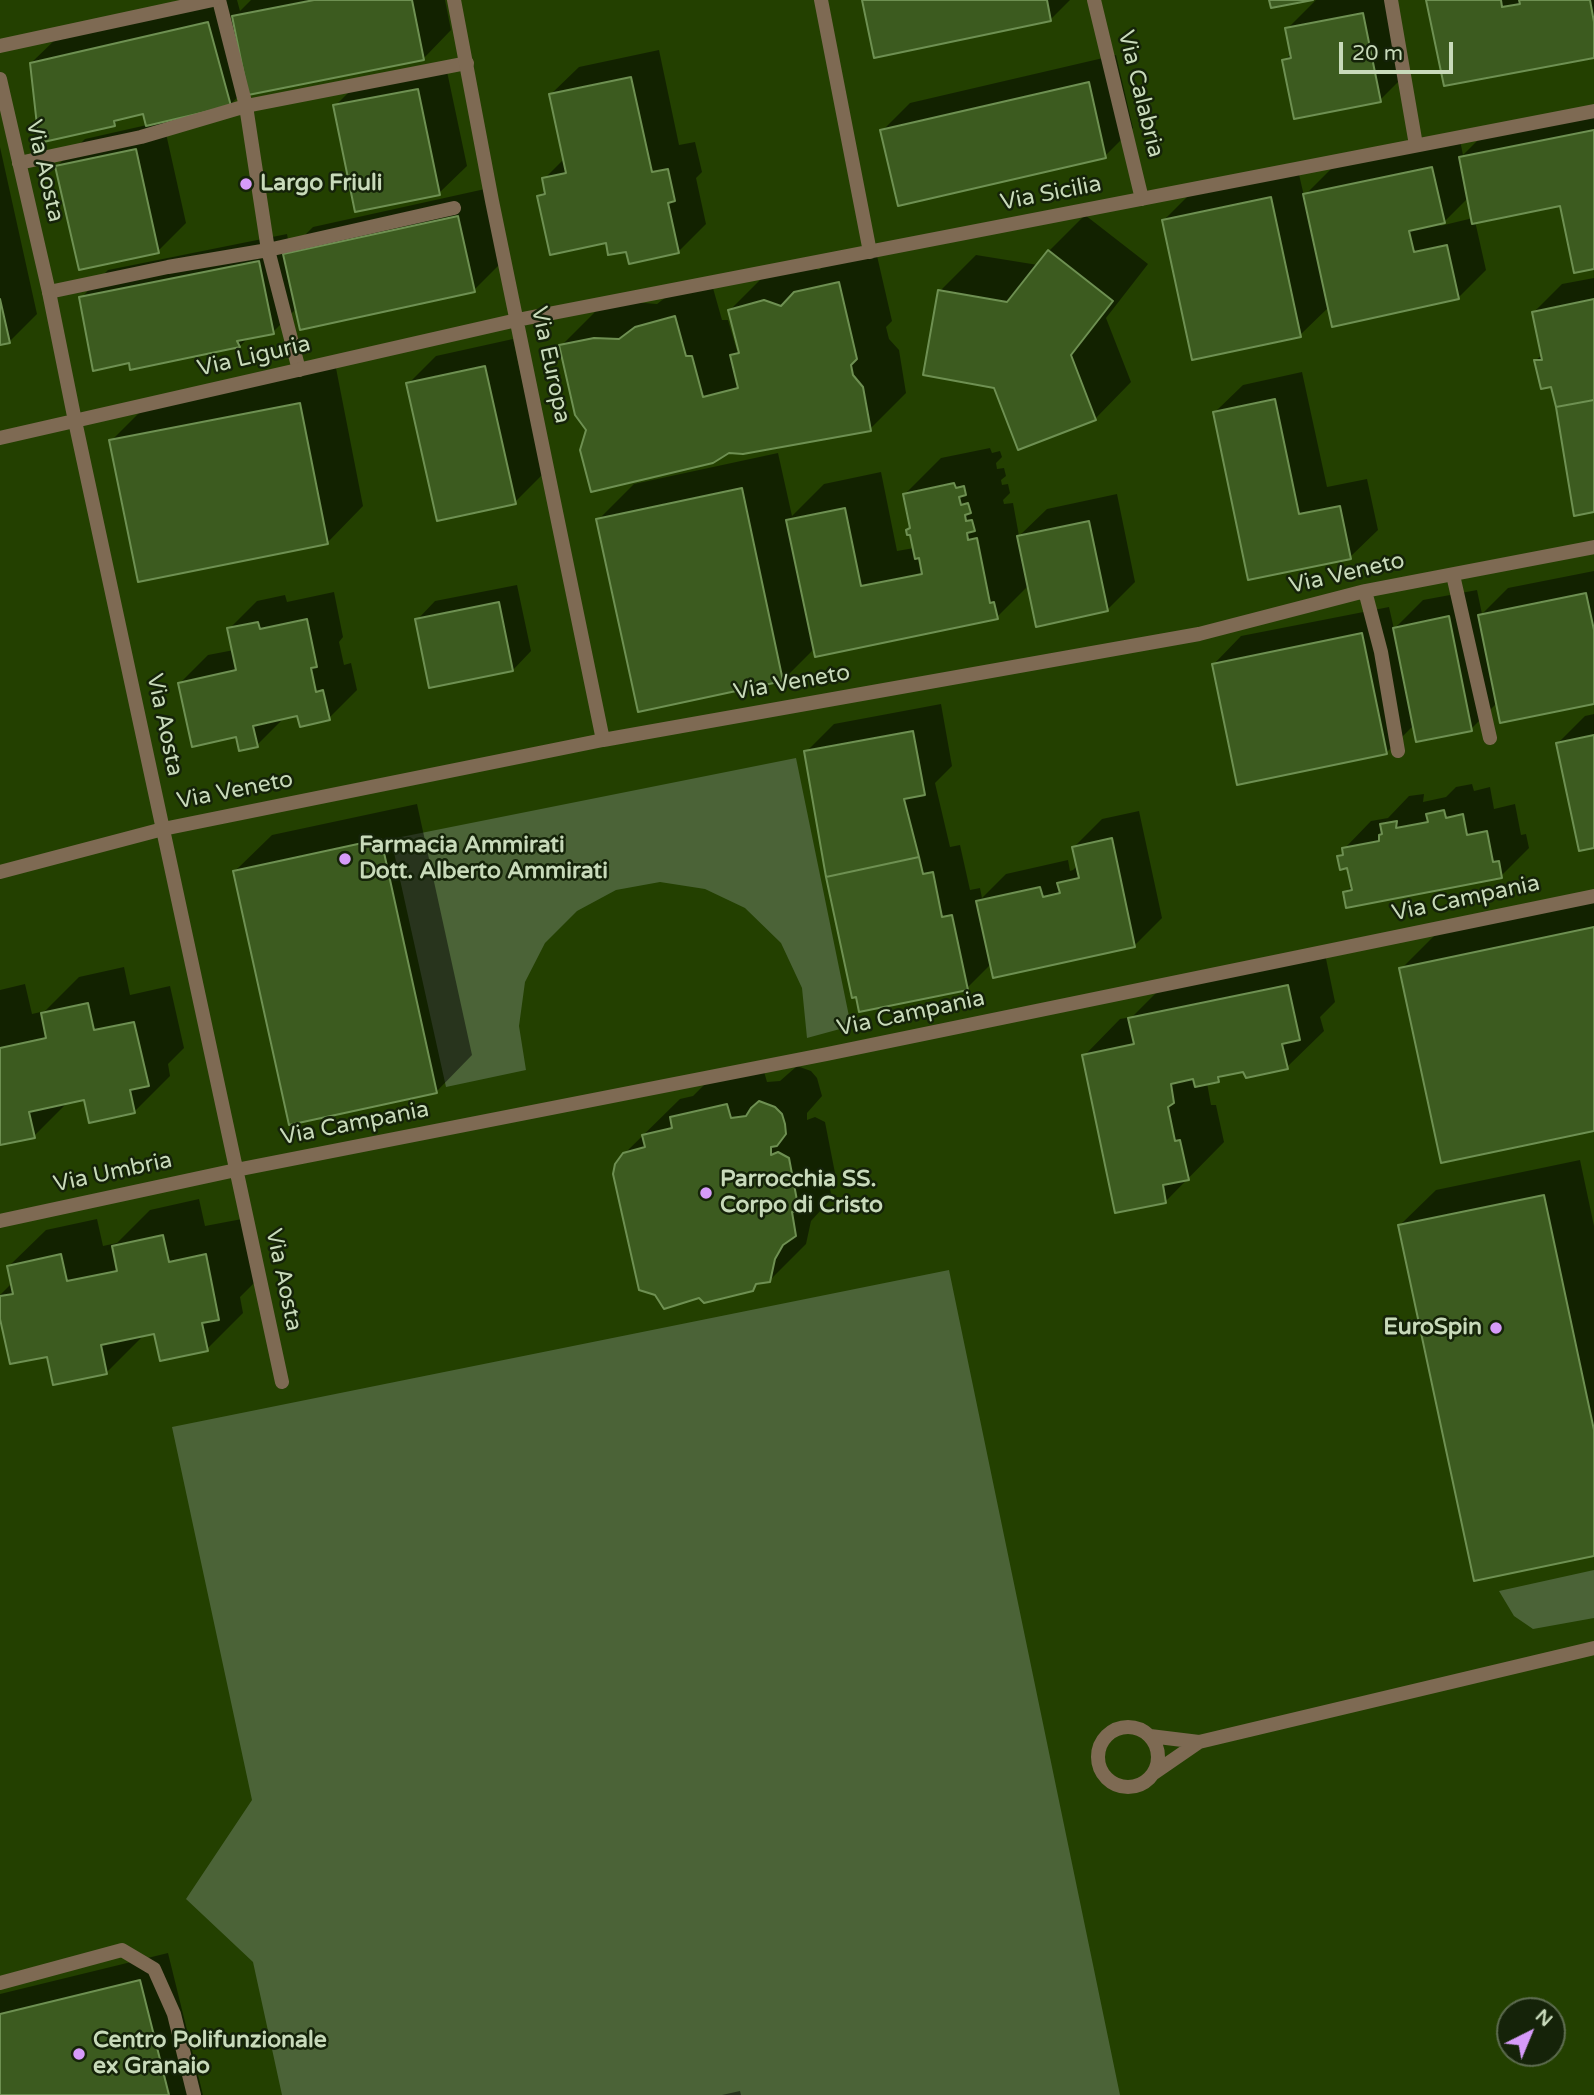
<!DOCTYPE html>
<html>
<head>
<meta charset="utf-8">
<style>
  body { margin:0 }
  #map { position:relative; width:1594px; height:2095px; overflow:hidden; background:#234000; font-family:"Varela Round",sans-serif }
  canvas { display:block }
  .north { position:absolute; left:1496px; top:1997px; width:70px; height:70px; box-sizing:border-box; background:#152309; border:2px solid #5d6c50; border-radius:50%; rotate:43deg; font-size:19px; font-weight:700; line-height:28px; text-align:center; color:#c8daba }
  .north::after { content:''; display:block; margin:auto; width:24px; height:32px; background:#d69bf9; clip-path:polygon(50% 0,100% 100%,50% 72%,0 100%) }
  .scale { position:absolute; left:1339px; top:42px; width:114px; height:32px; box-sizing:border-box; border:4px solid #c8daba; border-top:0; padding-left:9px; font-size:21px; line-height:24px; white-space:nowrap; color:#c8daba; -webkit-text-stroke:5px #152309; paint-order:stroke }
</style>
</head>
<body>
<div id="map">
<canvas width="1594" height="2095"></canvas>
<div class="north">N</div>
<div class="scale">20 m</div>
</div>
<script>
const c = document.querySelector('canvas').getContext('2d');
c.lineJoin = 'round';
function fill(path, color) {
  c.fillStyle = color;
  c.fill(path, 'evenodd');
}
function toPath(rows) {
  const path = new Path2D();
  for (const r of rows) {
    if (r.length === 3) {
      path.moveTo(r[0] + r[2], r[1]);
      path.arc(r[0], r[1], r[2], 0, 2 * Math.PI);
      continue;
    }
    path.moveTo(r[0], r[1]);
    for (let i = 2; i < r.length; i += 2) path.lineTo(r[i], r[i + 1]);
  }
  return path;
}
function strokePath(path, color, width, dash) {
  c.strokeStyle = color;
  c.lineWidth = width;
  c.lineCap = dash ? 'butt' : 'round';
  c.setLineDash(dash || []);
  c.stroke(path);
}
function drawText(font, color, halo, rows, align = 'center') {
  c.font = font + ' "Varela Round",sans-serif';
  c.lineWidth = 5;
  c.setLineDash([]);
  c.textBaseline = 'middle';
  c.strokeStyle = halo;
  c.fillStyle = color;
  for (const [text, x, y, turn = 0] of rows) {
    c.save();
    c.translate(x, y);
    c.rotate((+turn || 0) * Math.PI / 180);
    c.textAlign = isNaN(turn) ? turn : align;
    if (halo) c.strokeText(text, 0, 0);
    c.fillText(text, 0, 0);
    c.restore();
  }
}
fill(toPath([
  [796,758,851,1026,807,1038,802,988,781,943,745,908,705,889,660,882,616,890,577,911,545,943,525,982,519,1026,526,1070,446,1087,391,839],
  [949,1270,1120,2095,282,2095,253,1962,186,1899,252,1800,172,1427],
  [1594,1570,1594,1618,1533,1629,1514,1616,1499,1591]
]), '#4b6337');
fill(toPath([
  [214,0,237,0,240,11,251,0,445,0,451,30,424,58,248,86,230,105,163,120,186,223,158,251,57,166,85,139,147,125,144,112,121,117,114,124,31,63,59,36],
  [864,0,1070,0,1051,19],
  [1316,0,1393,0,1408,72,1380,100,1284,61,1292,53,1287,29],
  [1428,0,1594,0,1594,56],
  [659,50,679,145,695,142,702,172,696,178,706,224,678,252,628,249,607,241,539,196,546,190,544,179,565,158,551,94,579,67],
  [1116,55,1133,128,1105,156,882,131,910,103],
  [445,62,467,166,439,193,335,106,363,78],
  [1594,109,1594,267,1561,204,1475,221,1486,270,1458,298,1330,306,1300,335,1164,220,1191,193,1298,170,1304,196,1333,167,1460,140,1463,155,1488,130],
  [1469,197,1473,218,1440,226],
  [0,147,37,314,9,342,0,344],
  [485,189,502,262,474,290,297,308,273,332,248,338,240,346,132,367,131,361,81,298,108,270,287,234,290,250,313,227],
  [1085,215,1148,264,1106,318,1131,382,1095,419,996,386,940,291,976,255,1038,265,1049,251],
  [875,247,892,321,886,327,889,339,899,350,906,393,870,429,588,430,561,346,597,310,632,302,657,304,674,291,711,281,722,320,728,320,737,351,740,348,730,310,766,274,802,265,819,270,832,257],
  [1594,278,1594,510,1553,385,1536,360,1543,354,1534,312,1562,284],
  [513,339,543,474,515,502,408,384,436,356],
  [336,368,363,506,327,543,111,441,147,405],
  [1302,372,1327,487,1367,479,1378,530,1350,557,1249,578,1215,412,1243,385],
  [990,448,992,453,1000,451,1002,457,996,463,997,469,1004,468,1006,476,1001,480,1002,485,1008,484,1010,493,1003,500,1004,504,1013,503,1019,536,1047,509,1117,494,1135,582,1107,610,1029,585,997,617,815,648,783,680,598,520,634,484,778,453,792,516,824,484,881,472,897,551,914,548,911,533,908,530,912,526,905,494,941,458],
  [1594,571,1594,702,1497,703,1471,729,1414,725,1386,753,1214,664,1241,636,1389,607,1394,629,1423,600,1477,590,1482,614,1508,588],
  [517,585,531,651,513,670,417,620,435,601],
  [334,592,343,637,339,642,344,665,351,663,357,690,329,718,299,714,285,717,257,745,237,735,180,683,208,655,234,650,229,629,257,601,285,595,287,602],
  [941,704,952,766,935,783,950,847,960,845,970,890,980,888,982,898,1006,874,1068,860,1070,871,1073,870,1078,865,1074,847,1102,819,1139,811,1162,918,1135,945,992,963,967,988,806,752,834,724],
  [1594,714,1594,846,1558,743,1585,716],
  [1472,784,1474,791,1490,787,1494,809,1515,804,1521,835,1526,834,1529,848,1501,876,1345,893,1353,885,1349,866,1339,857,1344,851,1344,849,1371,821,1388,818,1409,796,1424,794,1423,802,1446,797,1456,787],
  [417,804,472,1055,436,1092,235,871,272,835],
  [1594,900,1594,1130,1401,969,1437,933],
  [1324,949,1335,1002,1320,1017,1324,1031,1287,1067,1243,1070,1224,1074,1218,1080,1207,1083,1211,1105,1216,1105,1224,1142,1166,1201,1084,1056,1120,1019,1132,1017,1167,982],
  [124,967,130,995,170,986,184,1048,168,1064,170,1076,134,1112,85,1098,69,1101,34,1136,0,1143,0,990,25,984,32,1014,45,1011,79,977],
  [797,1066,811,1071,817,1078,822,1096,807,1113,807,1120,815,1117,825,1122,835,1173,828,1180,832,1198,811,1221,806,1244,770,1280,760,1281,752,1289,624,1154,680,1099,693,1096,708,1081,763,1068,767,1082,780,1081],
  [1580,1160,1594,1226,1594,1554,1399,1226,1436,1190],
  [199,1199,205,1226,242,1219,255,1282,240,1297,243,1313,207,1349,156,1332,143,1336,107,1372,49,1355,0,1310,0,1295,13,1282,9,1266,46,1230,97,1219,103,1246,117,1243,150,1210],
  [168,1953,203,2095,0,2095,0,1994],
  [740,2091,741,2095,722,2095]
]), '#0007');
const building = toPath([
  [314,0,412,0,424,60,248,95,232,16,314,0],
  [862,0,1047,0,1051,21,874,58,862,0],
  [1269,0,1313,0,1271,8,1269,0],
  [1426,0,1501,0,1502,7,1520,4,1519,0,1590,0,1594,22,1594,58,1444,86,1426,0],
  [1363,13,1381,102,1294,119,1282,60,1291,58,1285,28,1363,13],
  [208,22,231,106,146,126,143,114,114,121,115,126,39,143,30,63,208,22],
  [631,77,652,172,668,169,675,201,668,203,679,253,629,264,626,252,608,255,606,243,550,255,537,196,545,194,542,178,566,173,549,94,631,77],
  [1089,82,1106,158,898,206,880,130,1089,82],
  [418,89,440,195,355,212,333,105,418,89],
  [1594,130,1594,269,1574,273,1560,206,1472,224,1459,157,1594,130],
  [136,149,159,253,79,270,55,166,136,149],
  [1432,167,1445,223,1409,231,1414,252,1447,245,1459,299,1332,327,1303,194,1432,167],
  [1271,197,1301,337,1192,360,1162,220,1271,197],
  [458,216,475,292,300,330,283,254,458,216],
  [1048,250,1113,301,1071,355,1096,420,1018,450,994,388,923,375,938,290,1007,302,1048,250],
  [259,261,274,334,237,341,240,347,130,370,129,363,93,371,79,297,259,261],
  [839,282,857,359,851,365,853,375,863,387,871,431,743,454,729,453,713,463,591,492,580,450,586,430,575,415,559,345,594,338,619,339,635,327,675,316,686,356,692,356,703,397,738,388,730,355,739,353,728,310,764,300,781,306,794,292,839,282],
  [0,299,10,343,0,345,0,299],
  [1594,299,1594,400,1556,407,1551,387,1541,389,1534,360,1542,360,1532,312,1594,299],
  [485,366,516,504,437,521,406,383,485,366],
  [1275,399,1299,514,1340,506,1351,559,1248,580,1213,412,1275,399],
  [1594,400,1594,512,1574,516,1556,407,1594,400],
  [300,403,328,544,138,582,109,440,300,403],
  [954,483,956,488,964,486,966,495,959,497,961,505,968,503,971,513,965,515,966,521,972,520,975,531,967,533,968,540,977,538,990,603,994,602,998,619,815,657,786,520,845,508,861,586,922,574,919,558,915,559,910,535,907,535,906,530,910,528,903,494,954,483],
  [742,488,783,681,638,712,596,519,742,488],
  [1089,521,1108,611,1036,627,1017,536,1089,521],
  [1586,593,1594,630,1594,704,1500,723,1478,615,1586,593],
  [499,602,513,671,429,688,415,619,499,602],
  [1449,616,1472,731,1416,742,1393,628,1449,616],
  [307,619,317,667,311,668,316,692,323,690,330,720,300,727,297,716,253,726,258,747,239,751,236,737,192,747,178,683,236,670,227,628,258,622,260,629,307,619],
  [1362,633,1387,754,1237,785,1212,664,1362,633],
  [913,731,925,795,904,799,919,857,826,877,804,751,913,731],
  [1594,735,1594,848,1579,851,1556,743,1594,735],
  [1444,810,1446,818,1463,814,1467,835,1487,831,1493,862,1499,861,1502,878,1346,908,1343,892,1352,890,1347,868,1340,870,1337,856,1343,855,1342,848,1379,841,1379,835,1382,834,1380,824,1397,821,1396,828,1428,822,1426,814,1444,810],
  [1112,838,1135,947,993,978,976,901,1040,887,1043,897,1060,893,1057,883,1079,878,1072,847,1112,838],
  [381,839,437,1093,289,1125,233,871,381,839],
  [919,857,923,874,933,872,942,917,952,915,968,990,859,1012,856,997,852,998,826,877,919,857],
  [1594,927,1594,1131,1441,1163,1399,968,1594,927],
  [1288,985,1300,1040,1282,1044,1288,1069,1246,1078,1243,1072,1218,1077,1219,1082,1195,1087,1193,1079,1171,1084,1174,1103,1168,1107,1175,1141,1180,1140,1189,1180,1163,1185,1166,1203,1115,1213,1082,1055,1134,1044,1128,1018,1288,985],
  [88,1003,94,1030,134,1022,149,1086,130,1090,135,1113,89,1123,84,1100,29,1112,35,1138,0,1145,0,1048,46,1038,41,1013,88,1003],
  [759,1101,775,1107,782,1114,785,1124,786,1134,777,1146,771,1147,771,1155,778,1152,789,1158,799,1211,792,1212,796,1236,783,1245,775,1259,770,1282,756,1284,753,1291,704,1303,699,1298,664,1309,655,1295,639,1290,613,1174,615,1164,623,1153,645,1147,642,1135,672,1128,670,1117,727,1104,731,1118,746,1116,751,1108,759,1101],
  [1544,1195,1594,1430,1594,1556,1474,1581,1398,1225,1544,1195],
  [163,1235,169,1262,206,1254,219,1320,202,1323,208,1351,160,1361,154,1334,101,1345,107,1374,53,1385,47,1357,10,1364,0,1319,0,1296,13,1294,7,1266,61,1254,67,1281,117,1271,112,1246,163,1235],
  [140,1980,169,2095,0,2095,0,2014,140,1980]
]);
fill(building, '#3c5b1f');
strokePath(building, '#6e9052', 2);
strokePath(toPath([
  [219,0,246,106,268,250,299,370],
  [19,163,141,137,246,106,467,63],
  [49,292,168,267,268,250,454,208],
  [1128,1757,30],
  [1150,1736,1199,1742,1154,1773],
  [1199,1742,1594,1648],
  [0,1983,122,1950,154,1969,174,2014,194,2095]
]), '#7e6a53', 14);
strokePath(toPath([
  [454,0,492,201,603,740],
  [821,0,870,252],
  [1094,0,1142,199],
  [1391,0,1416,145],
  [0,46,213,0],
  [0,79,49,292,75,421,282,1382],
  [0,438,517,320,1594,111],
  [1453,575,1490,738],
  [1365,591,1381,652,1398,751],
  [0,872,163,829,603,740,1199,634,1365,591,1594,547],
  [0,1221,236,1170,827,1054,1594,896]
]), '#7e6a53', 14);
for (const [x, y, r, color] of [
  [246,184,7,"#d69bf9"],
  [345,859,7,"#d69bf9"],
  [706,1193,7,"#d69bf9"],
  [1496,1328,7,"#d69bf9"],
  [79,2054,7,"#d69bf9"]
]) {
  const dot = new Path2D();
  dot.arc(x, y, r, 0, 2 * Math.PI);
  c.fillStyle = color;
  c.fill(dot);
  strokePath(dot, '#152309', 2.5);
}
drawText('23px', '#c8daba', '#152309', [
  ["Via Calabria",1140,94,76],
  ["Via Aosta",44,171,77],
  ["Via Sicilia",1051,194,-11],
  ["Via Liguria",254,357,-13],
  ["Via Europa",550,365,78],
  ["Via Veneto",1347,574,-13],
  ["Via Veneto",792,683,-10],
  ["Via Aosta",164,725,78],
  ["Via Veneto",235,791,-11],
  ["Via Campania",1466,899,-12],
  ["Via Campania",911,1014,-12],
  ["Via Campania",355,1124,-11],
  ["Via Umbria",113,1173,-12],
  ["Via Aosta",283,1280,78]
]);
drawText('bold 23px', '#c8daba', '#152309', [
  ["Largo Friuli",260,184],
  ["Farmacia Ammirati",359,846],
  ["Dott. Alberto Ammirati",359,872],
  ["Parrocchia SS.",720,1180],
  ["Corpo di Cristo",720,1206],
  ["EuroSpin",1482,1328,"right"],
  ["Centro Polifunzionale",93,2041],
  ["ex Granaio",93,2067]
], 'left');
</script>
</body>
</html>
